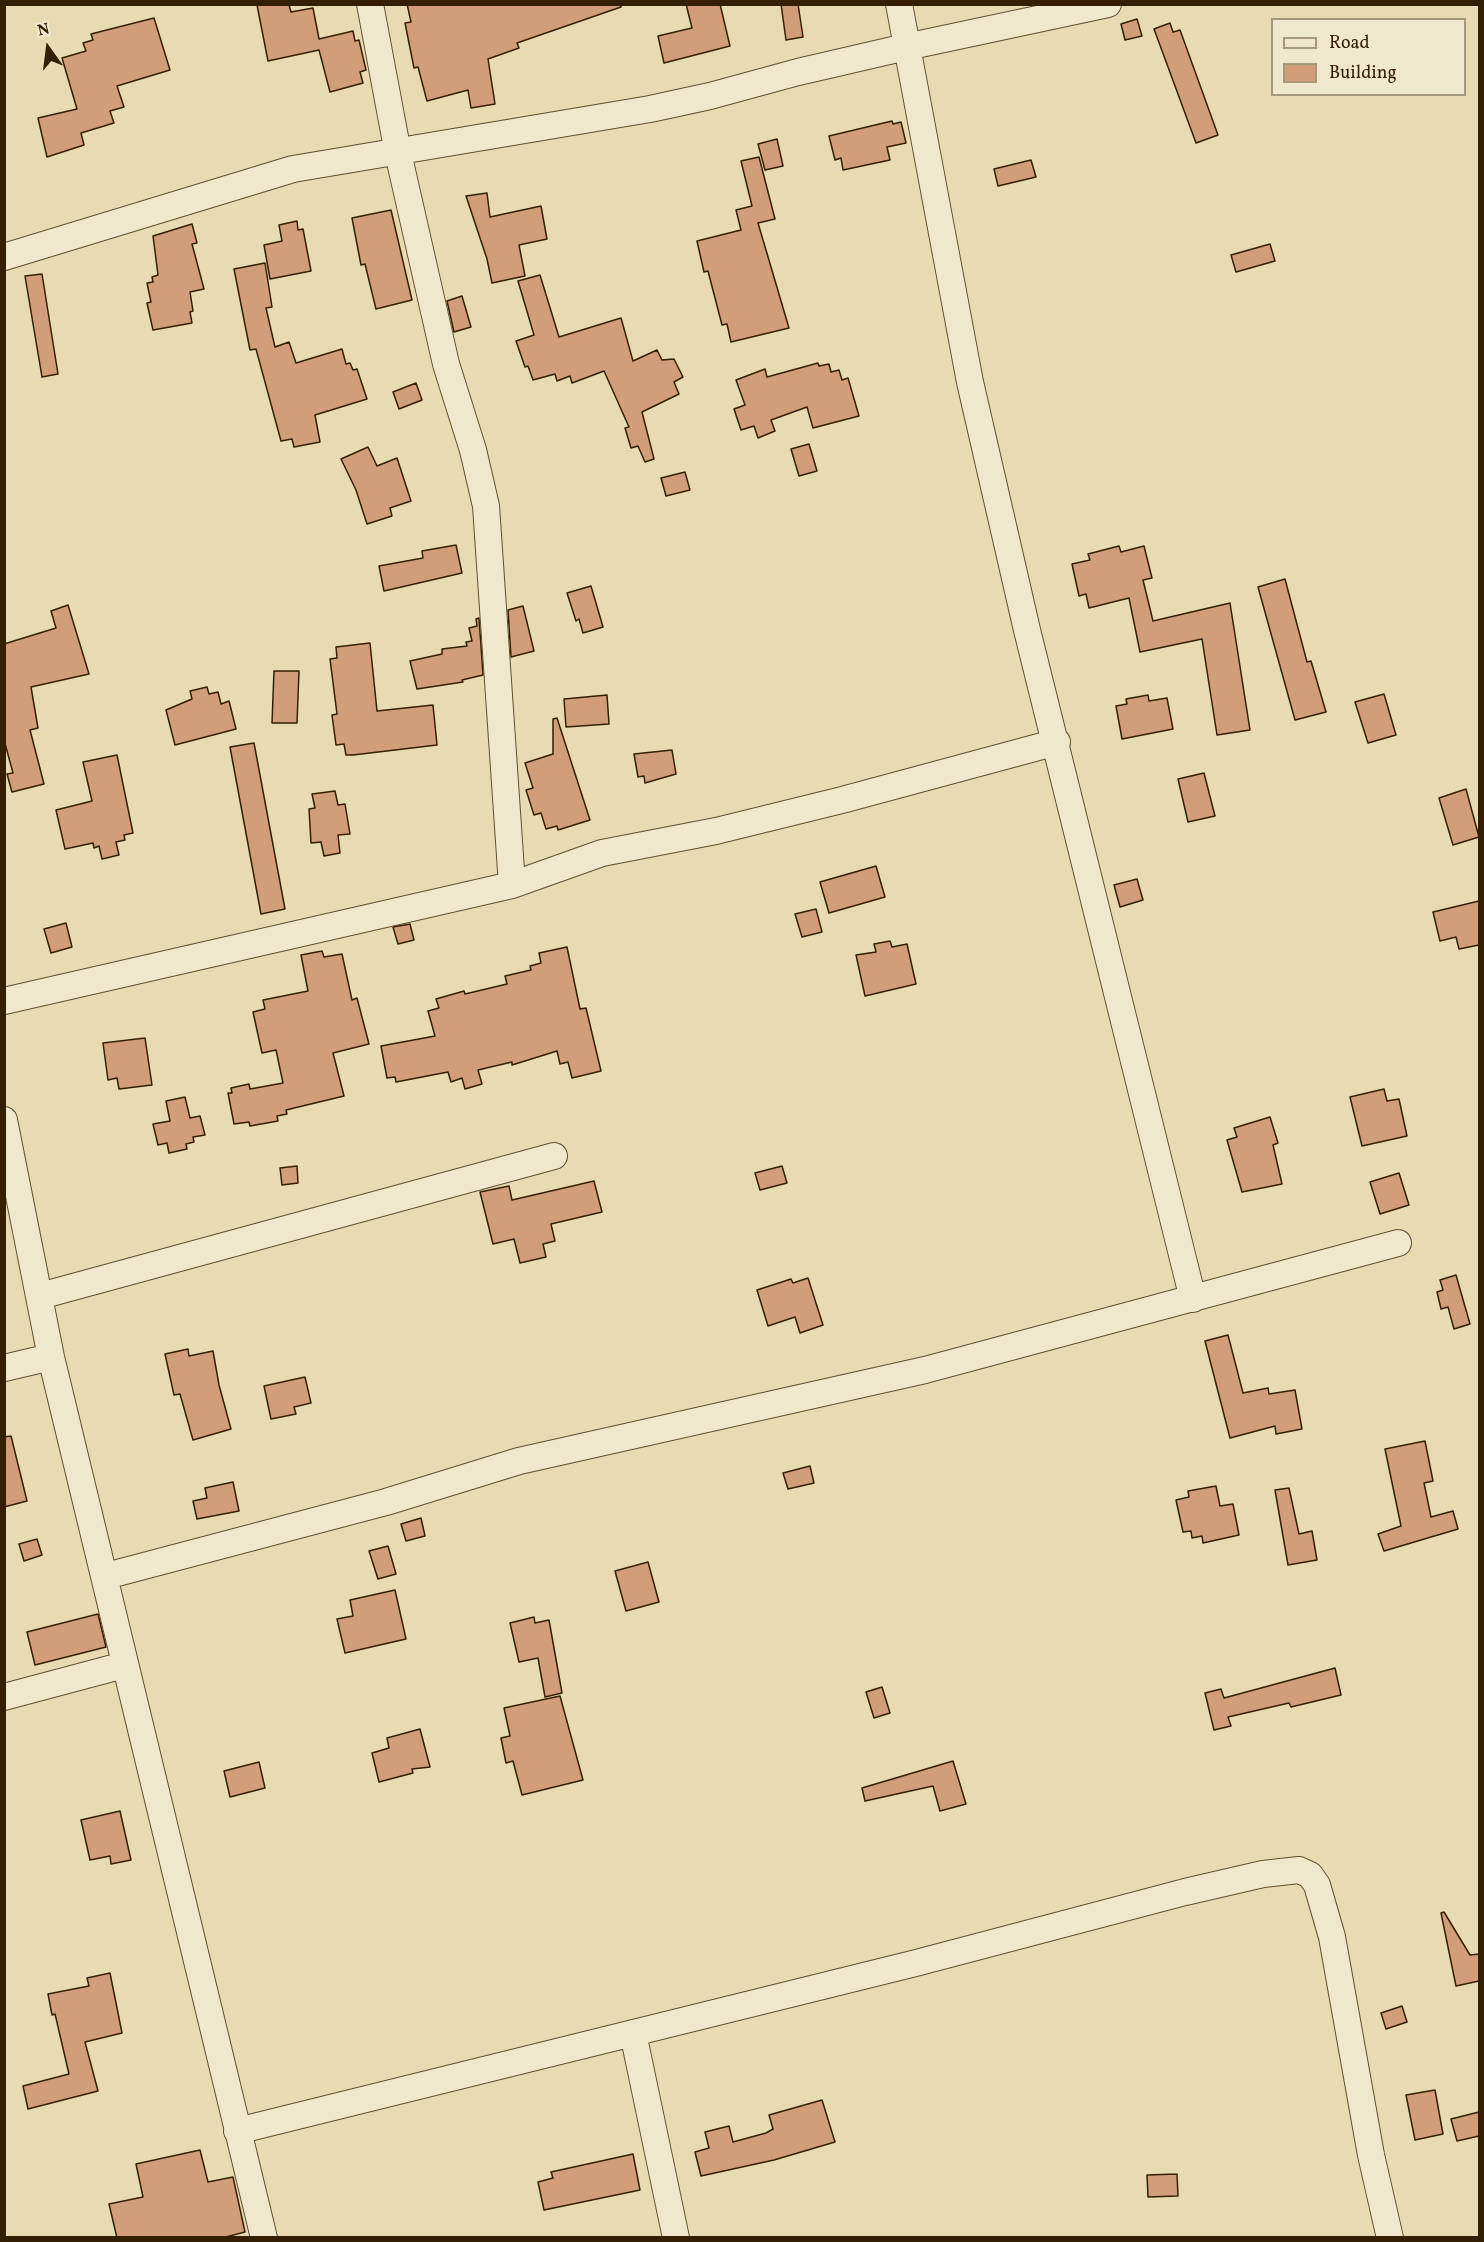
<!DOCTYPE html>
<html>
<head>
<meta charset="utf-8">
<style>
  body { margin:0 }
  #map { position:relative; width:1484px; height:2242px; overflow:hidden; background:#e8dbb2; font-family:Vollkorn,serif }
  canvas { display:block }
  .frame { position:absolute; inset:0; border:6px solid #341f03; pointer-events:none }
  .legend { position:absolute; left:1271px; top:18px; width:195px; height:78px; box-sizing:border-box; background:#f0e8cd; border:2px solid #a5987c; margin:0; padding:8px 10px; list-style:none; font-size:18px; color:#341f03 }
  .legend li { display:flex; align-items:center; gap:12px; height:30px }
  .legend b { width:30px; border:2px solid #a5987c }
  .north { position:absolute; left:18px; top:18px; width:60px; height:60px; -webkit-text-stroke:4px #f0e8cd; paint-order:stroke; rotate:346deg; font-size:16px; font-weight:700; line-height:24px; text-align:center; color:#341f03 }
  .north::after { content:''; display:block; margin:auto; width:21px; height:27px; background:#341f03; clip-path:polygon(50% 0,100% 100%,50% 72%,0 100%) }
</style>
</head>
<body>
<div id="map">
<canvas width="1484" height="2242"></canvas>
<div class="frame"></div>
<ul class="legend">
<li><b style="height:8px;background:#f0e8cd"></b>Road</li>
<li><b style="height:16px;background:#d29e7a"></b>Building</li>
</ul>
<div class="north">N</div>
</div>
<script>
const c = document.querySelector('canvas').getContext('2d');
c.lineJoin = 'round';
function fill(path, color) {
  c.fillStyle = color;
  c.fill(path, 'evenodd');
}
function toPath(rows) {
  const path = new Path2D();
  for (const r of rows) {
    path.moveTo(r[0], r[1]);
    for (let i = 2; i < r.length; i += 2) path.lineTo(r[i], r[i + 1]);
  }
  return path;
}
function strokePath(path, color, width, dash) {
  c.strokeStyle = color;
  c.lineWidth = width;
  c.lineCap = dash ? 'butt' : 'round';
  c.setLineDash(dash || []);
  c.stroke(path);
}
const building = toPath([
  [407,4,621,4,621,7,517,43,519,48,488,59,495,104,471,108,468,90,427,101,418,67,414,68,405,23,411,22,407,4],
  [686,4,720,4,730,46,664,63,658,36,692,28,686,4],
  [781,4,798,4,803,37,786,40,781,4],
  [257,5,289,5,291,12,313,8,319,39,353,31,355,41,359,40,366,70,360,72,363,83,330,92,319,50,268,61,257,5],
  [154,18,170,70,117,86,124,107,110,111,114,123,81,133,84,145,47,157,38,118,77,109,62,58,86,51,83,43,93,40,91,34,154,18],
  [1137,19,1142,36,1125,40,1121,24,1137,19],
  [1170,23,1173,32,1180,30,1218,135,1196,143,1154,29,1170,23],
  [892,121,893,124,901,122,906,143,887,147,890,160,843,170,841,158,835,160,829,136,892,121],
  [777,139,783,166,765,170,758,144,777,139],
  [759,157,775,219,758,223,789,328,731,342,727,324,722,325,708,271,704,272,697,241,741,230,736,210,752,206,741,161,759,157],
  [1031,160,1036,177,998,186,994,169,1031,160],
  [487,193,490,217,541,206,547,239,519,245,525,276,492,283,487,259,466,196,487,193],
  [391,210,412,300,376,309,365,264,361,265,352,218,391,210],
  [297,221,298,230,303,229,311,271,270,279,264,245,282,241,279,225,297,221],
  [192,224,197,243,192,244,204,289,190,292,193,311,190,312,192,323,153,330,147,303,151,302,147,283,153,282,152,277,158,275,153,236,192,224],
  [1270,244,1275,261,1236,272,1231,255,1270,244],
  [265,263,272,307,266,308,275,347,289,342,296,363,342,349,346,364,350,363,353,370,357,369,367,399,315,415,320,442,294,447,292,439,281,441,256,349,250,350,234,269,265,263],
  [42,274,58,374,42,377,25,276,42,274],
  [540,275,559,337,621,318,633,361,657,350,662,360,674,359,683,377,674,382,679,394,642,412,654,459,645,462,638,446,631,448,625,428,629,427,604,371,572,383,570,376,557,381,555,374,533,380,528,366,525,367,516,341,534,335,518,281,540,275],
  [462,296,471,327,454,332,447,301,462,296],
  [818,363,819,366,829,364,831,372,839,370,842,380,848,378,859,416,813,428,807,407,771,420,775,431,758,438,754,426,741,430,734,409,745,405,736,380,765,369,767,377,818,363],
  [416,383,422,400,399,409,393,392,416,383],
  [809,444,817,471,799,476,791,449,809,444],
  [368,447,377,466,397,458,411,501,390,508,392,516,367,524,356,490,341,459,368,447],
  [685,472,690,490,666,496,661,478,685,472],
  [456,545,462,573,384,591,379,566,423,558,422,551,456,545],
  [1119,546,1121,552,1144,546,1152,578,1143,580,1153,621,1230,603,1250,730,1217,735,1202,639,1140,652,1129,598,1089,608,1086,594,1079,596,1072,564,1090,560,1088,554,1119,546],
  [1285,579,1307,662,1311,661,1326,712,1295,720,1258,587,1285,579],
  [591,586,603,627,583,633,579,619,576,621,567,593,591,586],
  [68,605,89,674,31,687,38,728,30,730,44,784,12,792,7,774,13,773,4,740,4,644,56,628,51,611,68,605],
  [523,606,534,651,511,657,508,610,523,606],
  [479,618,483,675,462,680,463,682,417,689,410,661,442,654,442,649,467,646,466,642,472,641,469,628,477,626,476,619,479,618],
  [370,643,377,711,433,705,437,745,353,755,346,755,344,744,336,745,332,715,337,714,330,659,337,658,336,647,370,643],
  [274,671,299,671,297,723,272,723,274,671],
  [207,687,209,694,218,692,221,704,229,701,236,729,175,745,166,710,192,699,190,691,207,687],
  [1384,694,1396,735,1368,743,1355,702,1384,694],
  [607,695,609,724,566,727,564,699,607,695],
  [1148,695,1149,701,1167,698,1173,729,1122,739,1116,706,1127,704,1126,699,1148,695],
  [557,718,590,820,558,830,557,826,546,829,541,813,534,815,526,790,533,788,525,763,553,754,553,719,557,718],
  [254,743,285,909,261,914,230,747,254,743],
  [672,750,676,774,645,783,644,776,638,777,634,754,672,750],
  [117,755,133,833,124,835,125,840,116,842,119,855,102,859,99,846,94,848,93,843,65,849,56,810,92,801,83,762,117,755],
  [1204,773,1215,816,1188,822,1178,779,1204,773],
  [1466,789,1479,837,1453,845,1439,798,1466,789],
  [335,791,338,805,345,804,350,834,338,835,340,853,324,856,321,842,311,843,309,809,315,808,312,794,335,791],
  [876,866,885,897,829,913,820,882,876,866],
  [1137,879,1143,900,1120,907,1114,885,1137,879],
  [1479,901,1479,945,1459,949,1456,937,1440,941,1433,912,1479,901],
  [816,909,822,932,802,937,795,914,816,909],
  [66,923,72,947,51,953,44,929,66,923],
  [410,924,414,940,398,944,393,927,410,924],
  [890,941,892,947,907,944,916,984,865,996,856,955,876,952,874,944,890,941],
  [567,947,580,1009,586,1008,601,1071,572,1078,568,1062,560,1064,557,1051,512,1065,512,1062,478,1070,482,1084,465,1089,462,1078,451,1082,448,1072,396,1082,395,1077,387,1078,381,1046,435,1036,428,1011,439,1008,436,999,464,991,465,994,507,984,505,976,531,970,530,966,541,963,539,953,567,947],
  [322,951,324,957,342,954,352,1000,357,998,369,1044,333,1053,344,1096,286,1110,287,1114,277,1116,278,1121,250,1126,249,1122,234,1124,228,1093,232,1093,231,1088,249,1084,250,1089,283,1083,276,1050,262,1053,253,1012,265,1009,263,1000,308,991,301,955,322,951],
  [145,1038,152,1085,119,1089,117,1078,108,1080,103,1043,145,1038],
  [1384,1089,1387,1101,1399,1099,1407,1136,1362,1146,1350,1097,1384,1089],
  [185,1097,190,1118,200,1116,205,1135,193,1137,194,1142,186,1144,187,1149,169,1153,167,1143,158,1145,153,1124,170,1121,166,1101,185,1097],
  [1270,1117,1278,1143,1273,1145,1282,1184,1242,1192,1227,1140,1237,1137,1234,1128,1270,1117],
  [297,1166,298,1183,282,1185,280,1168,297,1166],
  [782,1166,787,1183,760,1190,755,1173,782,1166],
  [1399,1173,1409,1205,1380,1214,1370,1182,1399,1173],
  [594,1181,602,1212,551,1224,555,1241,543,1244,546,1257,520,1263,514,1239,493,1244,480,1192,509,1186,512,1200,594,1181],
  [1456,1275,1470,1324,1454,1329,1448,1307,1441,1309,1437,1292,1443,1290,1440,1280,1456,1275],
  [808,1278,823,1325,800,1333,795,1317,768,1326,757,1290,791,1279,793,1283,808,1278],
  [1228,1335,1243,1393,1268,1388,1269,1394,1295,1390,1302,1429,1276,1434,1275,1426,1230,1438,1205,1341,1228,1335],
  [188,1349,189,1356,213,1351,219,1385,231,1429,193,1440,180,1394,174,1395,165,1354,188,1349],
  [305,1377,311,1403,294,1407,296,1414,271,1419,264,1386,305,1377],
  [11,1436,27,1501,4,1507,4,1437,11,1436],
  [1425,1441,1433,1481,1424,1483,1431,1517,1453,1511,1458,1529,1384,1551,1378,1534,1401,1526,1385,1449,1425,1441],
  [810,1466,814,1483,788,1489,783,1473,810,1466],
  [233,1482,239,1511,197,1519,193,1501,207,1498,205,1488,233,1482],
  [1216,1486,1220,1506,1233,1504,1239,1535,1203,1543,1202,1536,1192,1538,1191,1531,1183,1532,1176,1500,1189,1497,1188,1491,1216,1486],
  [1289,1488,1299,1534,1312,1531,1317,1560,1288,1565,1275,1490,1289,1488],
  [421,1518,425,1536,406,1541,401,1524,421,1518],
  [37,1539,42,1555,24,1561,19,1544,37,1539],
  [388,1546,396,1574,378,1579,369,1551,388,1546],
  [648,1562,659,1602,626,1611,615,1571,648,1562],
  [395,1590,406,1639,345,1653,337,1619,353,1616,350,1600,395,1590],
  [98,1614,106,1647,35,1665,27,1632,98,1614],
  [534,1617,535,1623,549,1620,562,1693,545,1697,538,1658,519,1662,510,1623,534,1617],
  [1335,1668,1341,1695,1291,1707,1289,1703,1228,1717,1231,1726,1214,1730,1205,1693,1221,1689,1224,1698,1335,1668],
  [882,1687,890,1713,874,1718,866,1692,882,1687],
  [560,1696,583,1780,522,1795,513,1761,506,1763,501,1738,510,1736,504,1708,560,1696],
  [420,1729,430,1767,412,1769,413,1773,379,1782,372,1753,389,1748,387,1738,420,1729],
  [953,1761,966,1804,940,1811,933,1786,865,1801,862,1788,953,1761],
  [259,1762,265,1788,230,1797,224,1771,259,1762],
  [120,1811,131,1860,111,1864,110,1856,90,1860,81,1820,120,1811],
  [1444,1912,1470,1955,1479,1954,1479,1981,1456,1986,1441,1913,1444,1912],
  [110,1973,122,2033,85,2042,98,2091,28,2109,23,2086,69,2074,55,2014,52,2015,48,1994,89,1986,87,1978,110,1973],
  [1402,2006,1407,2022,1386,2029,1381,2013,1402,2006],
  [1435,2090,1443,2134,1415,2140,1406,2095,1435,2090],
  [822,2100,835,2142,774,2160,701,2176,695,2152,709,2148,705,2132,729,2126,733,2142,766,2133,773,2129,769,2115,822,2100],
  [1479,2112,1479,2136,1457,2141,1451,2119,1479,2112],
  [200,2150,208,2182,233,2177,245,2232,222,2238,117,2238,109,2204,143,2197,136,2164,200,2150],
  [633,2154,640,2190,544,2210,538,2182,553,2178,551,2172,633,2154],
  [1177,2174,1178,2196,1148,2197,1147,2175,1177,2174]
]);
fill(building, '#d29e7a');
strokePath(building, '#341f03', 1.5);
const street = toPath([
  [370,4,398,153,446,364,473,450,486,506,512,885],
  [899,4,970,382,1027,630,1193,1299],
  [4,257,293,169,650,109,710,96,798,72,906,47,1108,4],
  [4,1001,512,885,602,853,716,831,842,800,1057,742],
  [4,1120,51,1357,264,2238],
  [40,1296,554,1156],
  [4,1368,51,1357],
  [106,1576,386,1502,519,1461,925,1370,1398,1243],
  [4,1697,124,1665],
  [633,2033,676,2238],
  [237,2131,916,1963,1185,1892,1263,1874,1299,1870,1310,1875,1317,1885,1332,1937,1371,2155,1390,2238]
]);
strokePath(street, '#614e2f', 28);
strokePath(street, '#f0e8cd', 26);
</script>
</body>
</html>
